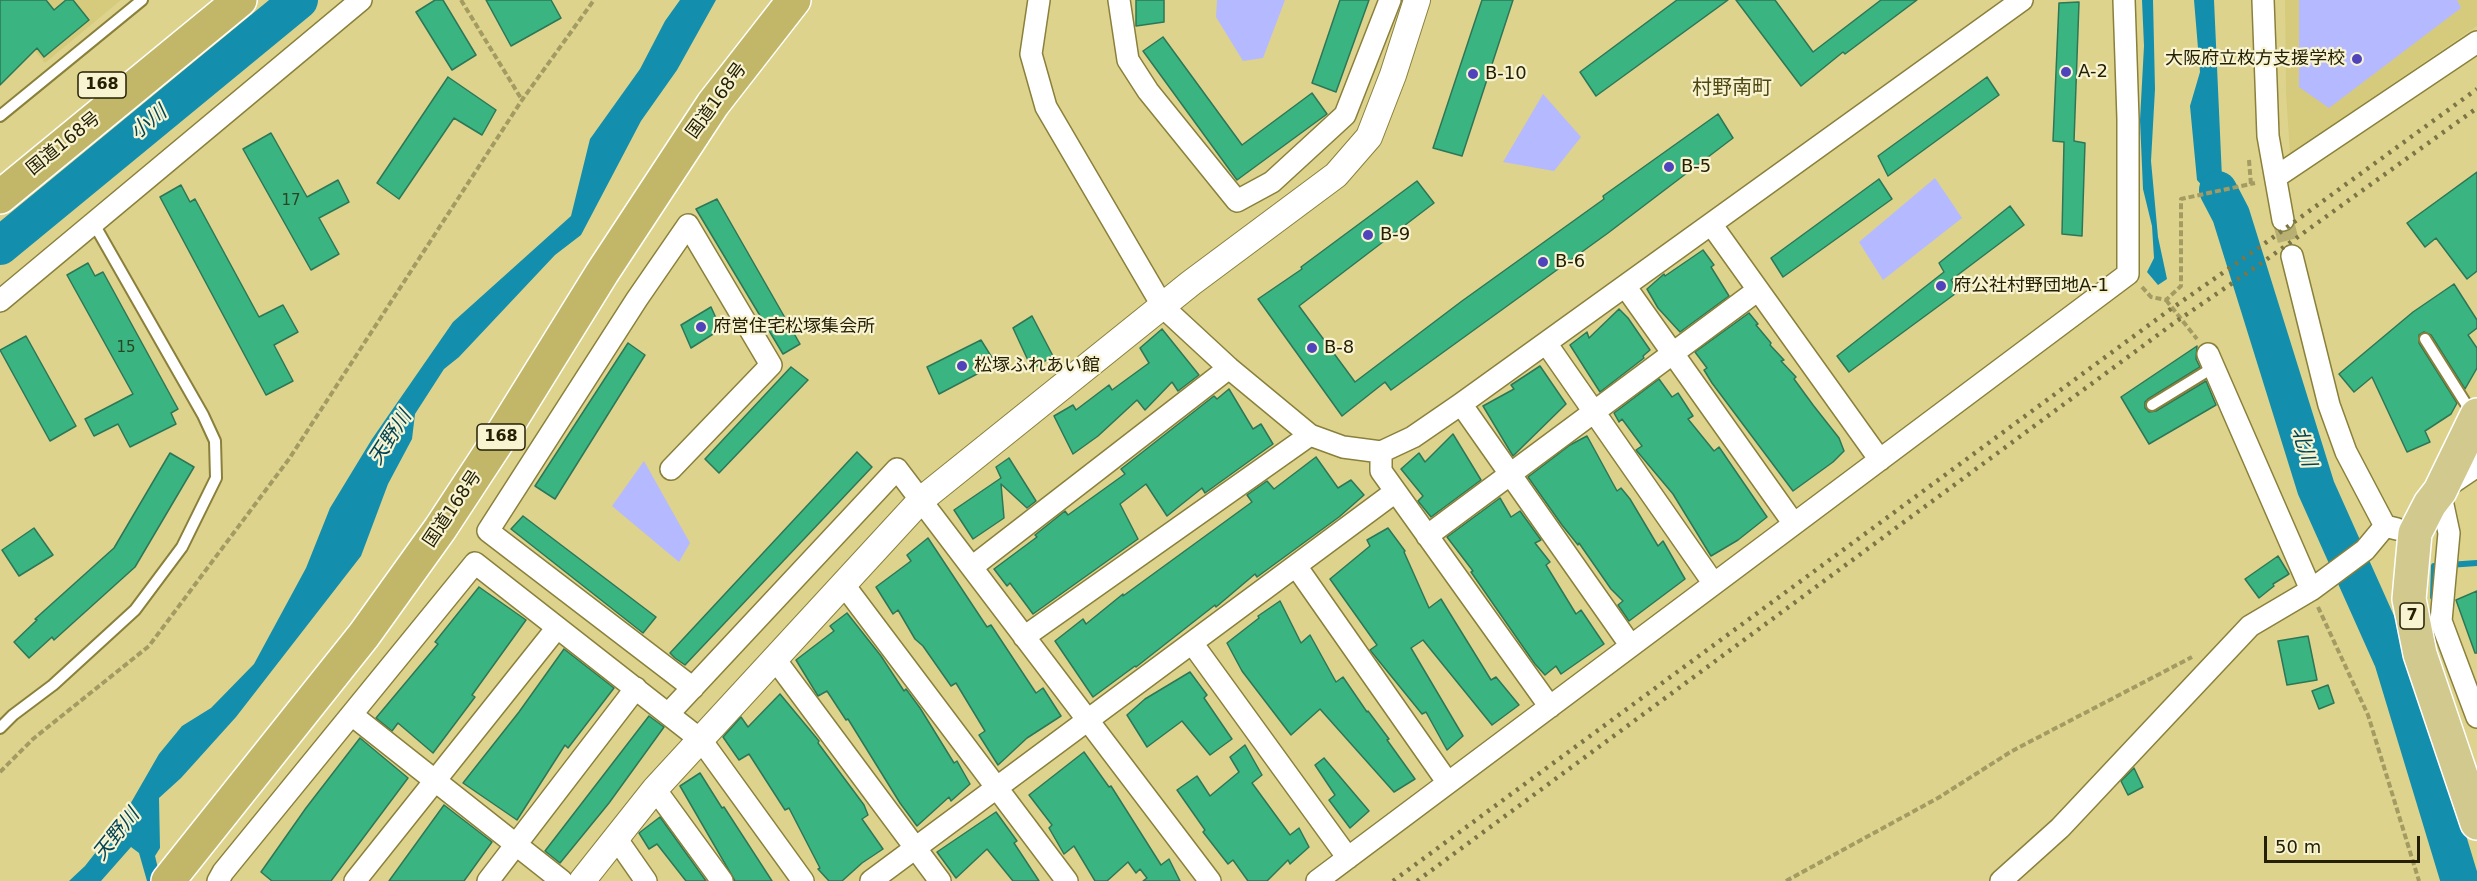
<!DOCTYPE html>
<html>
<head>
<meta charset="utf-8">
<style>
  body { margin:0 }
  #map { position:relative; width:2477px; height:881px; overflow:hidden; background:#ddd38d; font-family:"DejaVu Sans",sans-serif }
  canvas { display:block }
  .scale { position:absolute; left:2264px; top:836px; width:156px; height:27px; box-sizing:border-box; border:3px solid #252004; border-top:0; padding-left:8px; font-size:18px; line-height:21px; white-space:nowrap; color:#252004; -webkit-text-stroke:4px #f8f3d1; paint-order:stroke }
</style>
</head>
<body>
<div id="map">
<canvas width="2477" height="881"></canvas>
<div class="scale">50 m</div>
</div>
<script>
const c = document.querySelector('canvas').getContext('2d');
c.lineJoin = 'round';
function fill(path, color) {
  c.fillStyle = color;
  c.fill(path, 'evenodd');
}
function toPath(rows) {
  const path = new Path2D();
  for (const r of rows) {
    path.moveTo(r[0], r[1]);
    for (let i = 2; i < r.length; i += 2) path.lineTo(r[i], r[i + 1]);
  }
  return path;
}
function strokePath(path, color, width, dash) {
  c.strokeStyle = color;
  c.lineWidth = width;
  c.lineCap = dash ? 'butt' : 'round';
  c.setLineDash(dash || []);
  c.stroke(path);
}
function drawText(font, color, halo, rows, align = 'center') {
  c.font = font + ' "DejaVu Sans","Noto Sans JP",sans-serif';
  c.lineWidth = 4.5;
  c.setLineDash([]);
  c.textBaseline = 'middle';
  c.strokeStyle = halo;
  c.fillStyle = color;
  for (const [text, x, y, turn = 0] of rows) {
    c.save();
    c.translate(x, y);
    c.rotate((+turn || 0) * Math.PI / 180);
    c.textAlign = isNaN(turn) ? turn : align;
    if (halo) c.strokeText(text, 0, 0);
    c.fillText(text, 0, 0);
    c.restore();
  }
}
fill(toPath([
  [0,0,121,0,45,63,0,9],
  [2285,0,2477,0,2477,26,2290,154,2286,93]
]), '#d6cb7c');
fill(toPath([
  [1217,0,1285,0,1263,58,1243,61,1216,17],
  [2299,0,2457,0,2461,8,2329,108,2299,87],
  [1543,94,1581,137,1554,171,1503,162],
  [1935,178,1962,218,1883,280,1859,242],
  [644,461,690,543,679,562,612,506]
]), '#b5b9ff');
fill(toPath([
  [680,0,716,0,677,70,641,121,581,235,555,255,459,357,444,369,415,414,412,439,388,484,361,556,236,717,181,778,159,798,160,848,155,856,161,881,147,881,139,853,131,847,101,881,69,881,85,866,121,820,159,754,182,726,211,708,254,664,306,568,330,508,372,439,453,322,571,216,590,139,640,69,665,21],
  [2142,0,2153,0,2155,89,2151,161,2158,237,2167,279,2158,285,2147,272,2154,258,2152,226,2143,189,2140,120,2144,46],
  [2194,0,2214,0,2222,178,2233,203,2243,234,2230,239,2221,207,2197,180,2190,106,2200,72]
]), '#138ead');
strokePath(toPath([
  [2433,597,2434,566,2477,563]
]), '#138ead', 6);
strokePath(toPath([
  [2218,190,2231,215,2316,488,2393,660,2460,881],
  [0,246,299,0]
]), '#138ead', 38);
const building = toPath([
  [0,0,46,0,54,10,66,0,73,0,89,20,44,57,37,48,0,85,0,0],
  [435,0,443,0,476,55,452,70,416,12,435,0],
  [486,0,551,0,561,18,511,46,486,0],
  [1136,0,1164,0,1164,22,1136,26,1136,0],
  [1340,0,1369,0,1336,92,1312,83,1340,0],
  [1482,0,1513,0,1462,156,1433,148,1482,0],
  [1677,0,1728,0,1596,96,1580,72,1677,0],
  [1736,0,1775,0,1813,52,1881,0,1917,0,1845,54,1843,52,1801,86,1736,0],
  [2079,2,2074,141,2085,143,2082,236,2062,234,2064,142,2053,141,2059,3,2079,2],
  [1163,37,1242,145,1312,93,1327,114,1237,180,1143,51,1163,37],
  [448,77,496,110,482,135,454,118,399,199,377,183,448,77],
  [1987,77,1999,95,1888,176,1878,156,1987,77],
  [1718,114,1733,138,1608,233,1391,390,1385,382,1342,416,1258,299,1302,269,1301,267,1417,181,1434,203,1299,306,1355,382,1462,301,1604,199,1603,196,1718,114],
  [271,133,307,197,338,180,349,202,319,218,339,254,311,270,243,149,271,133],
  [2477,172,2477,271,2467,279,2436,238,2425,247,2407,223,2477,172],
  [1879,179,1892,199,1783,277,1771,258,1879,179],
  [181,185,190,202,195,199,259,317,283,305,298,332,274,345,293,381,266,395,160,197,181,185],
  [717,199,800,344,783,354,696,209,717,199],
  [2010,206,2024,225,1951,280,1959,291,1849,372,1837,356,1944,272,1939,263,2010,206],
  [1703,250,1714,265,1711,267,1729,296,1680,332,1658,308,1647,289,1664,274,1665,276,1703,250],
  [88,263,95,276,103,272,178,409,171,413,176,424,130,447,118,424,94,436,85,419,133,394,67,275,88,263],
  [2454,284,2477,320,2477,328,2468,335,2477,348,2477,368,2465,389,2431,335,2424,332,2419,335,2419,343,2457,403,2451,414,2425,431,2430,442,2407,452,2372,377,2354,392,2339,374,2413,312,2454,284],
  [711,307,721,329,691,348,681,325,711,307],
  [1619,309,1628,318,1650,350,1643,356,1644,358,1600,392,1570,345,1587,332,1589,338,1619,309],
  [1749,313,1758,324,1756,325,1771,343,1770,345,1784,360,1781,361,1796,377,1794,379,1813,405,1839,438,1844,451,1833,462,1793,491,1712,383,1704,370,1707,368,1695,352,1749,313],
  [1032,316,1053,356,1032,369,1013,328,1032,316],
  [1162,329,1199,375,1178,391,1172,382,1145,410,1137,400,1098,436,1073,454,1054,416,1073,405,1076,410,1109,385,1112,390,1149,363,1140,348,1162,329],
  [26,336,76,426,50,441,0,350,26,336],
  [981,340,996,364,939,394,927,367,981,340],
  [628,343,645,355,555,499,535,486,628,343],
  [2197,346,2196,359,2200,367,2148,399,2145,402,2145,408,2149,412,2156,411,2206,381,2216,405,2149,444,2121,397,2197,346],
  [1540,366,1566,404,1513,456,1483,406,1514,389,1511,385,1540,366],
  [791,367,808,380,719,473,705,459,791,367],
  [1659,379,1672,397,1678,393,1693,416,1688,419,1714,451,1719,447,1767,517,1738,540,1711,556,1673,494,1636,450,1642,446,1622,419,1619,422,1614,413,1659,379],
  [1229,389,1253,429,1261,424,1273,444,1205,493,1202,488,1167,516,1146,484,1120,504,1138,539,1033,614,1010,583,1007,586,994,569,1037,537,1035,535,1065,511,1068,515,1125,474,1121,469,1214,396,1217,399,1229,389],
  [1453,434,1481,480,1431,517,1418,501,1423,496,1401,469,1419,453,1425,462,1453,434],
  [1587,436,1617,491,1621,488,1630,499,1658,546,1663,541,1685,579,1629,621,1618,605,1623,601,1611,589,1579,543,1578,545,1562,525,1528,477,1570,445,1587,436],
  [857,452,872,467,685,665,675,658,670,653,857,452],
  [170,453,194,467,135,567,54,640,52,637,29,658,14,642,37,620,35,619,114,548,170,453],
  [1316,457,1338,488,1351,480,1364,495,1339,517,1257,577,1255,574,1216,607,1215,605,1136,667,1135,666,1093,697,1055,641,1083,619,1086,624,1123,594,1123,596,1252,502,1247,495,1267,481,1274,489,1316,457],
  [1009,458,1036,501,1027,508,1001,484,1004,518,973,539,954,510,1001,478,996,467,1009,458],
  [1500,498,1511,517,1520,511,1541,540,1535,543,1550,562,1546,565,1576,614,1581,610,1604,644,1561,674,1556,666,1545,675,1535,664,1471,572,1473,571,1447,537,1500,498],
  [523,516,656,617,643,633,511,529,523,516],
  [34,528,53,555,19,576,2,550,34,528],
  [1388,528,1405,551,1404,552,1429,608,1441,599,1491,680,1496,677,1519,705,1492,725,1423,640,1411,648,1463,736,1447,750,1426,712,1422,714,1370,650,1377,645,1330,579,1370,546,1367,540,1388,528],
  [928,538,987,627,991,625,1036,693,1043,688,1061,716,1027,738,998,765,979,735,985,731,956,683,951,686,923,646,915,639,898,610,893,614,876,587,911,561,907,555,928,538],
  [2278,556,2289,574,2273,584,2274,586,2259,598,2245,579,2278,556],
  [479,587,526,620,472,695,475,697,433,753,398,723,392,731,376,718,438,644,435,642,479,587],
  [2477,591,2477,653,2475,653,2456,600,2477,591],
  [1280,601,1301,643,1310,635,1336,682,1343,677,1367,712,1368,711,1389,739,1387,740,1415,779,1394,792,1320,709,1291,735,1242,671,1227,643,1259,618,1258,616,1280,601],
  [847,613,881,656,904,691,906,689,920,708,954,763,957,761,970,784,951,801,949,797,917,826,900,803,848,719,846,720,827,691,818,696,796,660,834,631,830,626,847,613],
  [2308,636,2317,680,2287,685,2278,641,2308,636],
  [564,649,614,688,568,748,565,745,517,820,463,783,519,712,564,649],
  [1190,672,1207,695,1204,698,1232,739,1210,755,1182,721,1147,747,1127,715,1145,699,1190,672],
  [2328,685,2334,703,2319,709,2312,691,2328,685],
  [780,694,819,741,818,743,864,805,868,815,862,819,883,849,862,863,842,881,829,881,818,869,820,868,789,808,785,810,749,754,739,760,723,737,741,717,748,727,780,694],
  [649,716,664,727,609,803,560,863,545,851,649,716],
  [360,738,408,778,331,881,272,881,261,872,306,808,360,738],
  [1245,745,1262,775,1252,783,1290,835,1299,828,1309,847,1290,864,1288,860,1267,881,1248,881,1233,860,1228,864,1203,832,1205,830,1177,790,1197,776,1210,796,1239,772,1230,757,1245,745],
  [1084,752,1109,787,1111,786,1161,865,1169,859,1180,881,1143,881,1147,878,1140,869,1136,873,1128,862,1107,881,1095,881,1074,846,1064,854,1049,828,1052,825,1029,795,1084,752],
  [1324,758,1369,811,1350,828,1329,800,1335,795,1315,765,1324,758],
  [2134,768,2143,787,2128,795,2121,781,2134,768],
  [700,773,722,808,724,807,772,881,735,881,680,786,700,773],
  [444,805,492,842,464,881,389,881,444,805],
  [996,812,1017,841,1014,843,1039,881,1013,881,987,849,956,878,937,852,996,812],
  [660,817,706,881,686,881,657,844,649,849,639,833,660,817]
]);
fill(building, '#3ab581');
strokePath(building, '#2d7756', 1.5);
strokePath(toPath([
  [2283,220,2292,256]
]), '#b8af72', 21, [21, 10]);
const service = toPath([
  [0,116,142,0],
  [2425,339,2473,415],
  [2152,405,2214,367],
  [0,728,13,715,53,685,135,610,182,547,216,478,215,441,203,415,94,224]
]);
const minor = toPath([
  [1039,0,1031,54,1046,107,1163,307,1229,368,1310,435,1343,447,1381,452,1413,437,1461,404,2022,0],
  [1119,0,1128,60,1148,91,1237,201,1272,182,1345,115,1390,0],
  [2263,0,2268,136,2283,220],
  [2276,177,2477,42],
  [1711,224,1880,460],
  [2292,256,2329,405,2346,452,2385,526,2397,529],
  [1625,286,1794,524],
  [0,301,361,0],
  [1546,343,1714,584],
  [2208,354,2311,590],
  [1461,404,1631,646],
  [1381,452,1381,471,1550,707],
  [2477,466,2440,491,2449,533,2441,621,2477,717],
  [671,469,771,365,688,225,637,299,488,531,693,688],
  [1427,536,1758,290],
  [1296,566,1448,783],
  [972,567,1229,368],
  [844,585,1067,881],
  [1024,637,1310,435],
  [1192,643,1348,858],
  [774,658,940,881],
  [669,713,897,469,1210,881],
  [352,715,562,881],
  [655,789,722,881],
  [616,838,646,881],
  [218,881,223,872,475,563,701,740,803,881],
  [355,881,556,629],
  [488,881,636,688],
  [871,881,1395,492],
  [1317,881,2128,274,2128,119,2124,0],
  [2001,881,2060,828,2250,626,2311,590,2365,550,2385,526]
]);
const tertiary = toPath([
  [582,881,655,789,921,500,1191,283,1336,175,1369,137,1393,75,1417,0]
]);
const primary = toPath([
  [2477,415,2440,491,2430,504,2415,533,2409,599,2420,654,2477,823]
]);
const trunk = toPath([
  [0,197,240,0],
  [168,881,364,635,440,529,501,436,602,273,713,104,794,0]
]);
strokePath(service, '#8a803b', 14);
strokePath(minor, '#8a803b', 24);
strokePath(tertiary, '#8a803b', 28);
strokePath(primary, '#fff', 36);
strokePath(trunk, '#fff', 36);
strokePath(toPath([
  [461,0,522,100],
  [2249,160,2251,185],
  [2142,287,2151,297,2166,300,2181,286,2181,199,2255,183],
  [2166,300,2197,339],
  [2318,607,2368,715,2419,881],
  [0,772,33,739,149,646,289,459,522,100,594,0],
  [1786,881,1938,798,2012,751,2192,657]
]), '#a39b62', 4, [6, 3]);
strokePath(service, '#fff', 10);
strokePath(minor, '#fff', 21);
strokePath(tertiary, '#fff', 26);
strokePath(primary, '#d1c98e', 33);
strokePath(trunk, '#c2b768', 33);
strokePath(toPath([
  [1393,881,2168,311,2257,249,2477,89],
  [1417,881,2174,323,2263,262,2477,108]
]), '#7c7545', 4.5, [3, 6]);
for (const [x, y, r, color] of [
  [2357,59,6,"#4f44bb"],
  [2066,72,6,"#4f44bb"],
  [1473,74,6,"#4f44bb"],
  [1669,167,6,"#4f44bb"],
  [1368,235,6,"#4f44bb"],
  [1543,262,6,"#4f44bb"],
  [1941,286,6,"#4f44bb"],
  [701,327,6,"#4f44bb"],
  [1312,348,6,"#4f44bb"],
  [962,366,6,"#4f44bb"]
]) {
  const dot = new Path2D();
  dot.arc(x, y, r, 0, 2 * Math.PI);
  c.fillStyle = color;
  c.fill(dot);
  strokePath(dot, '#f8f3d1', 2);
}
drawText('15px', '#2a4523', null, [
  ["17",291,201],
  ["15",126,348]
]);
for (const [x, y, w] of [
  [102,85,48],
  [501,437,48],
  [2412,616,24]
]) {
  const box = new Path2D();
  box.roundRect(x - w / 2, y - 13, w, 26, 4.5);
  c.fillStyle = '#f8f3d1';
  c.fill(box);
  strokePath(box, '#252004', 1.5);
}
drawText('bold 16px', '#252004', null, [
  ["168",102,85],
  ["168",501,437],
  ["7",2412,616]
]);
drawText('18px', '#252004', '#f8f3d1', [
  ["大阪府立枚方支援学校",2345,59,"right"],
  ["A-2",2078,72],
  ["B-10",1485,74],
  ["B-5",1681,167],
  ["B-9",1380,235],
  ["B-6",1555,262],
  ["府公社村野団地A-1",1953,286],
  ["府営住宅松塚集会所",713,327],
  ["B-8",1324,348],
  ["松塚ふれあい館",974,366]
], 'left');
drawText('18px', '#252004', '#f8f3d1', [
  ["国道168号",717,101,-54],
  ["国道168号",64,144,-39],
  ["国道168号",453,509,-56]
]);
drawText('20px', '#504812', '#f8f3d1', [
  ["村野南町",1732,89]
]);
drawText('italic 20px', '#004454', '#f8f3d1', [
  ["小川",149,123,-39],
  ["天野川",391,438,-57],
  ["北川",2303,447,73],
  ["天野川",117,835,-51]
]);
</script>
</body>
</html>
